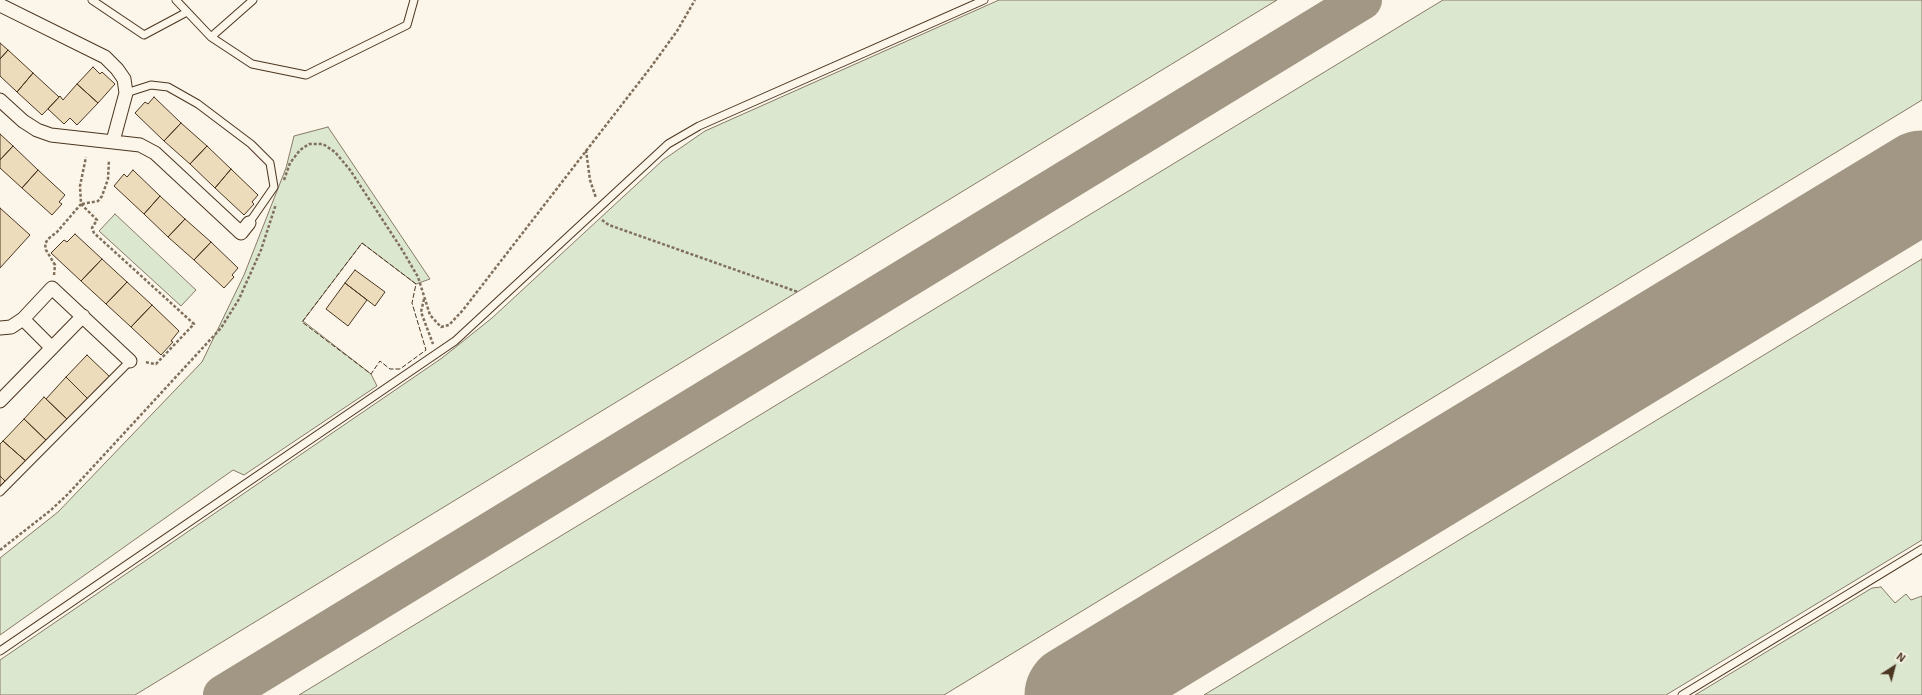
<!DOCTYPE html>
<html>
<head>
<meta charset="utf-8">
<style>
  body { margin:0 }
  #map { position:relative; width:1922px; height:695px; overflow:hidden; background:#fbf6e9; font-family:"Exo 2",sans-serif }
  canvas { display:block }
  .north { position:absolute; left:1874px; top:647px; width:40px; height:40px; -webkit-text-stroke:3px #fbf6e9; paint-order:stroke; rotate:36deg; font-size:11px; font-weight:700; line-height:16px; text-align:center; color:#4a3520 }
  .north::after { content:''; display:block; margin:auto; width:14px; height:18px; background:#4a3520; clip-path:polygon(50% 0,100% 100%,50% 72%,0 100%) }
</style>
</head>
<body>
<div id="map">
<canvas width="1922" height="695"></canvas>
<div class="north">N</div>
</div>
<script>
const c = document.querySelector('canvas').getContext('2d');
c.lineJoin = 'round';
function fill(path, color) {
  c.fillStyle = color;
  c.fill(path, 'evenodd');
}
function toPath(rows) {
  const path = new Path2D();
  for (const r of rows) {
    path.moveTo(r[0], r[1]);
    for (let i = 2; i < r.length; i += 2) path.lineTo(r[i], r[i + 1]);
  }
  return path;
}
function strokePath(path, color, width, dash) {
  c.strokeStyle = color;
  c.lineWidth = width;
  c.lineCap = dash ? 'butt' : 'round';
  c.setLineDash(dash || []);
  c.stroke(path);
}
const green = toPath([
  [999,0,1277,0,135,695,0,695,0,660,442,358,492,318,663,160,705,131,999,0],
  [1443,0,1922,0,1922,100,944,695,299,695,1443,0],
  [328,127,430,279,416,284,362,243,303,321,371,374,377,386,244,475,233,470,0,635,0,558,58,512,202,362,244,275,286,168,294,136,328,127],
  [115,214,196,290,181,306,99,231,115,214],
  [1922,259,1922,540,1666,695,1204,695,1922,259],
  [1881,587,1895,603,1906,594,1911,600,1922,596,1922,695,1695,695,1872,588,1881,587]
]);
fill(green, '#dce7d0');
strokePath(green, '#887966', 1);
strokePath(toPath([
  [223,695,1362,0]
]), '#a29684', 40);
strokePath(toPath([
  [1075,695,1922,181]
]), '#a29684', 101);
const building = toPath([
  [0,43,8,50,0,59,0,43],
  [8,50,33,73,17,92,0,76,0,59,8,50],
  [93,67,100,74,102,72,115,84,98,103,77,84,93,67],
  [33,73,59,97,42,115,17,92,33,73],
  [77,84,98,103,77,125,70,118,64,124,48,109,60,96,63,100,77,84],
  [154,97,181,123,164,141,135,113,145,102,148,104,154,97],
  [181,123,207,146,190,164,164,141,181,123],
  [0,134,13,146,0,160,0,134],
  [13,146,38,170,22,188,0,168,0,160,13,146],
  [207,146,231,169,215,188,190,164,207,146],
  [231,169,258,195,252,202,254,204,244,215,215,188,231,169],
  [38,170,65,195,59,202,62,204,52,215,22,188,38,170],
  [133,170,160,196,144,214,114,186,124,174,127,177,133,170],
  [160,196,185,219,168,237,144,214,160,196],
  [0,208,30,235,0,268,0,208],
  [185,219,211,242,194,260,168,237,185,219],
  [75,234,102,259,81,281,51,253,64,240,67,242,75,234],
  [211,242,238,268,232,275,234,277,224,288,194,260,211,242],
  [102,259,127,282,106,304,81,281,102,259],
  [355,270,385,292,375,306,345,283,355,270],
  [127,282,152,305,131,327,106,304,127,282],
  [345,283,367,300,348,326,326,309,345,283],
  [152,305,179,331,171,341,173,342,161,355,131,327,152,305],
  [87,355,110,377,89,400,66,377,87,355],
  [66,377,89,400,69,421,46,399,66,377],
  [44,397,67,419,47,441,24,419,44,397],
  [24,419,47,441,27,462,3,441,24,419],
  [3,441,27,462,7,483,0,476,0,444,3,441],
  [0,476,5,481,0,486,0,476]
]);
fill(building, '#ecdcbc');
strokePath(building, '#4a3520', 1);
const lane = toPath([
  [92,0,144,35,187,12],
  [176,0,211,37,252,64,306,75,407,25,414,0],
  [211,37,253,0],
  [126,93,151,85,168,87,198,104,251,144,270,163,274,187,249,223],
  [0,492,130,361],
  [0,651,455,341,668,144,699,126,984,0],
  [1682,695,1922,549]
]);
const street = toPath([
  [0,5,105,57,117,69,124,79,126,93,113,141],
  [0,100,23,121,37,130,51,135,140,145,155,153,241,233,249,223],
  [23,319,52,348],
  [0,328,11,327,23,319,52,288,130,361],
  [0,401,83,316]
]);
strokePath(lane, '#4a3520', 9);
strokePath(street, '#4a3520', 15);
strokePath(toPath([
  [586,150,590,180,596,198],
  [284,180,290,163,300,150,309,144,323,144,335,152,350,170,401,248,418,277,430,315,441,327,449,325,463,310,651,67,677,31,695,0],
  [81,204,97,220,92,228,94,233,194,324,156,364,144,362],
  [82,204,98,201,102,196,108,179,109,160],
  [602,220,609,225,798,292],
  [54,275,55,265,46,250,45,244,48,239,57,232,81,204,80,186,86,157],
  [424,299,421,312,433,344],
  [0,550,51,510,68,494,221,328,239,299,261,250,276,204]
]), '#7f6f5c', 2.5, [3, 2]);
strokePath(lane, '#fbf6e9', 7);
strokePath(street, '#fbf6e9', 13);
strokePath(toPath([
  [362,243,416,284,412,303,426,350,400,369,390,369,380,361,371,374,302,322,362,243]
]), '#4a3520', 1, [5, 2]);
</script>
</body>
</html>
